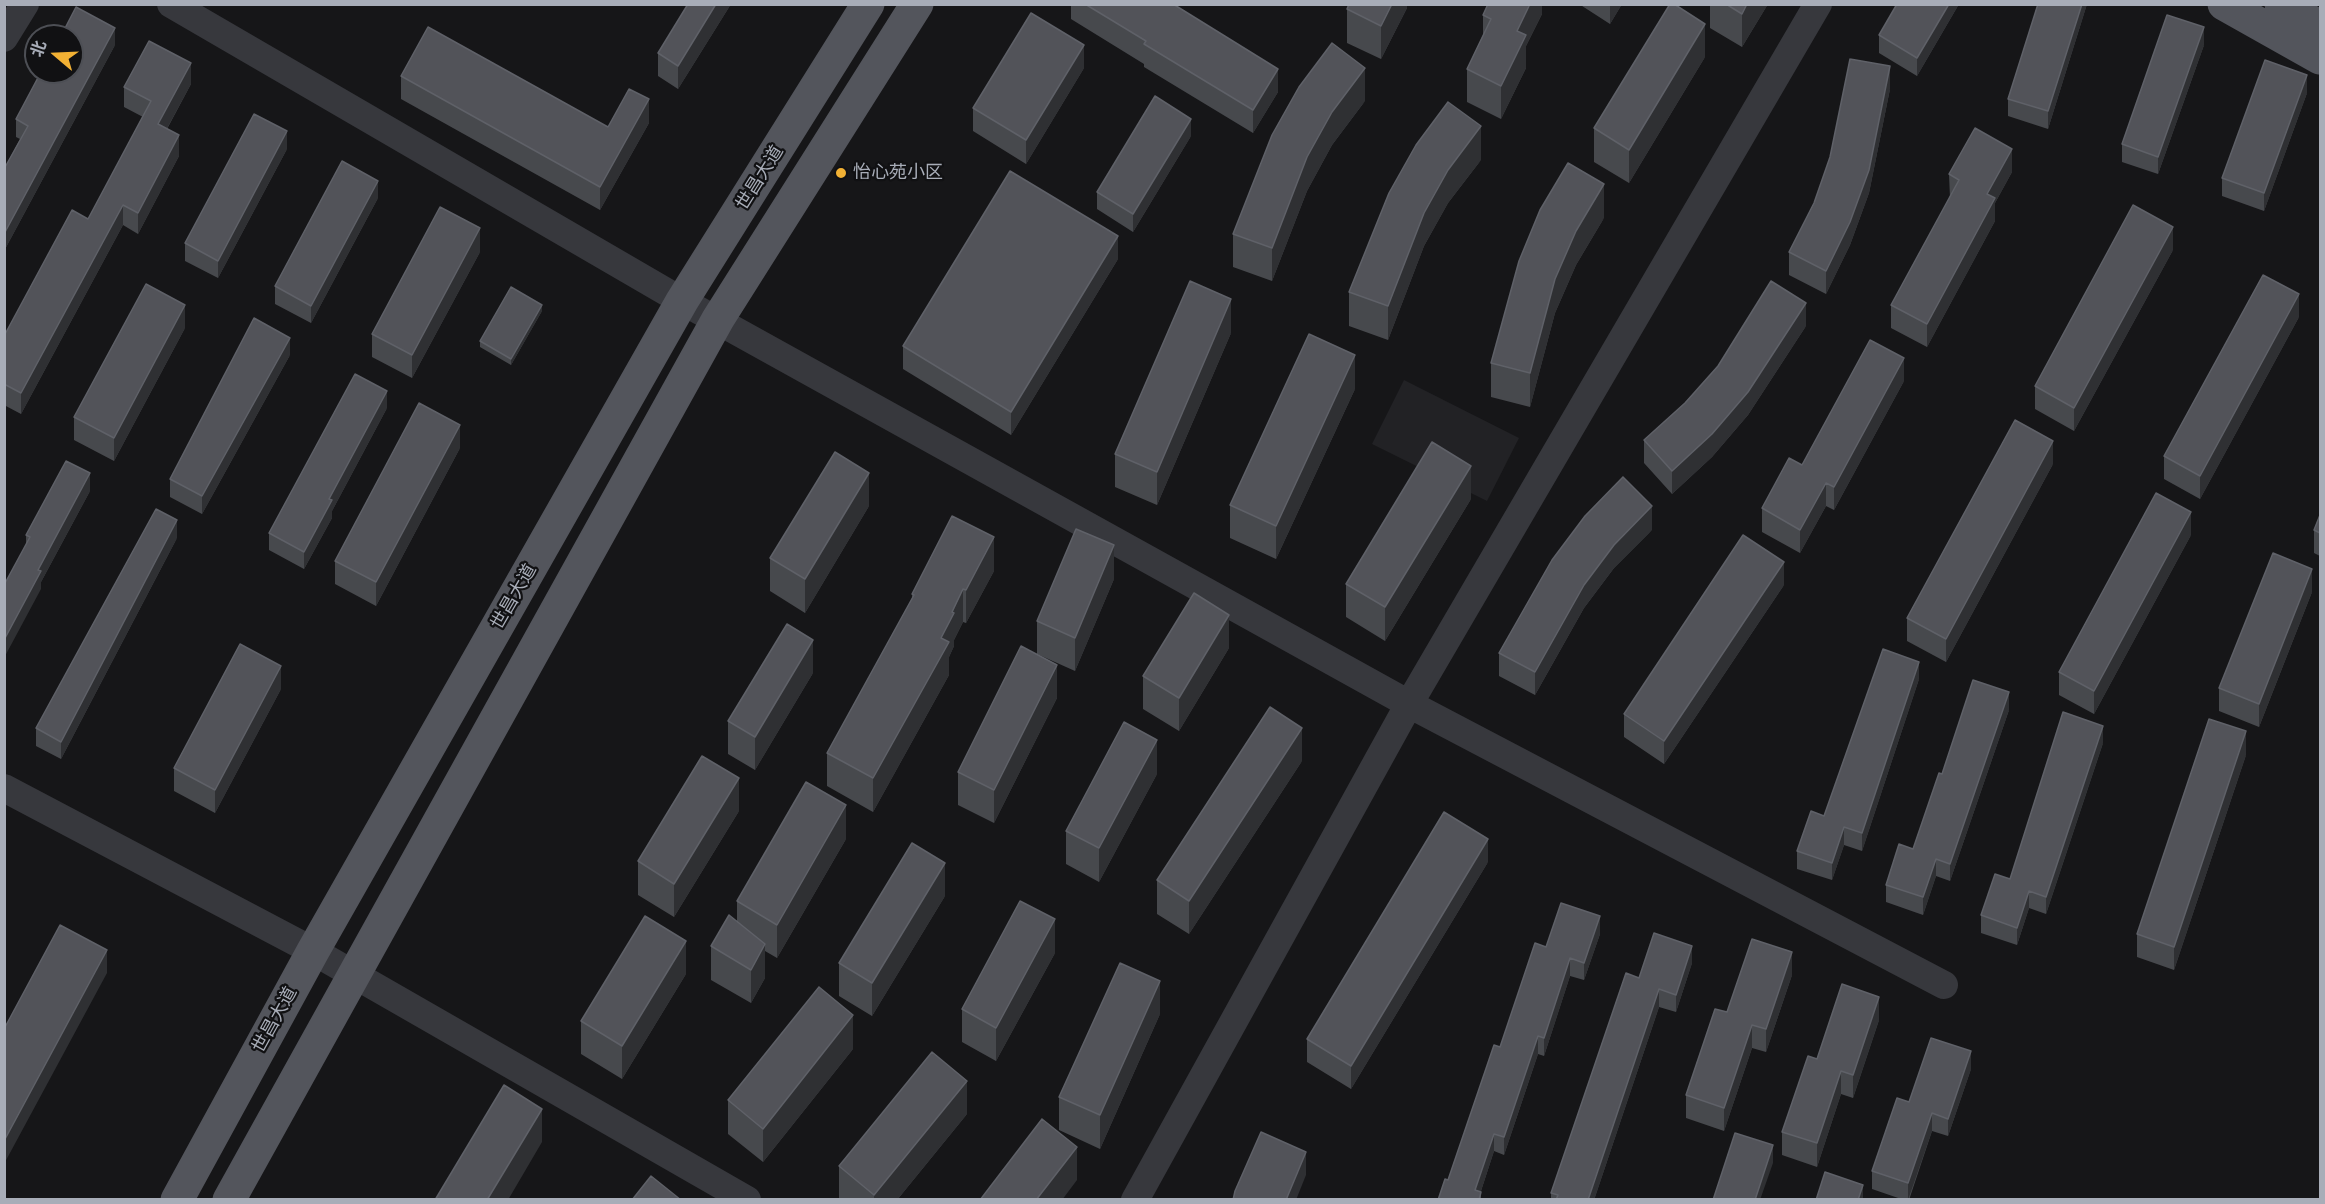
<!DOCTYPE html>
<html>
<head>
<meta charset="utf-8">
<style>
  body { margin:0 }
  #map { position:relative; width:2325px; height:1204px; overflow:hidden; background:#161618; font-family:Karla,"Noto Sans SC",sans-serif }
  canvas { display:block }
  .frame { position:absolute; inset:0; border:6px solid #a8adb8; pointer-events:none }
  .north { position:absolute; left:24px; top:24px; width:60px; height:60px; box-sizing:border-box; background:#111113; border:2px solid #4d4f55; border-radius:50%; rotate:289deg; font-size:16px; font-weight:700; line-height:24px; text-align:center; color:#a8adb8 }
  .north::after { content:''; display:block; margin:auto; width:21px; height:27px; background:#f2b134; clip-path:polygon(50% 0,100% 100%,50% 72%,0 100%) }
</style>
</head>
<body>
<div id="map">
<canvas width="2325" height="1204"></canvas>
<div class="frame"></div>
<div class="north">北</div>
</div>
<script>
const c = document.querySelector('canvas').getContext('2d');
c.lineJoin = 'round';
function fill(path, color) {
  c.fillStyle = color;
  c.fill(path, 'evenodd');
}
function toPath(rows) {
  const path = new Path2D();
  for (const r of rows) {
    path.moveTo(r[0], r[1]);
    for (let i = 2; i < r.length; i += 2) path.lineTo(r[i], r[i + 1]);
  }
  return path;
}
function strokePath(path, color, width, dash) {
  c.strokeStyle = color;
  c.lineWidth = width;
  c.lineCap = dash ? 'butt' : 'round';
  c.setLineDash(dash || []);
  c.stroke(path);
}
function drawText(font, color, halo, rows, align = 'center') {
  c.font = font + ' Karla,"Noto Sans SC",sans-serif';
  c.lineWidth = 4.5;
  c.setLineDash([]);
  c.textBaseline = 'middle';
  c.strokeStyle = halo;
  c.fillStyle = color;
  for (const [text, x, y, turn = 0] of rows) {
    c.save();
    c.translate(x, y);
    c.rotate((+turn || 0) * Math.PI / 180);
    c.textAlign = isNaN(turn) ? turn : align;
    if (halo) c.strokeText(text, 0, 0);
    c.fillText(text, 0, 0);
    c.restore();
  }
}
fill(toPath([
  [1404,380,1519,438,1487,501,1372,444]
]), '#222225');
strokePath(toPath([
  [171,4,682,301,1409,704,1944,985],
  [4,38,25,4],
  [4,788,313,951,747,1200],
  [1135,1200,1409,704,1818,4]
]), '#37383d', 28);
strokePath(toPath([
  [2224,4,2320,58],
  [2281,4,2320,27],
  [177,1200,313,951,682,301,868,4],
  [229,1200,718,319,917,4]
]), '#53555c', 33);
fill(toPath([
  [688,4,731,4,678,89,658,76,658,53],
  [1071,4,1173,4,1278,92,1253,133,1144,67,1144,64,1071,19],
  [1407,4,1407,8,1381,59,1347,43,1347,9],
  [1542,4,1542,14,1526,46,1526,68,1501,119,1467,102,1467,69,1483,35,1483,15],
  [1579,4,1622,4,1610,24],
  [1710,4,1768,4,1742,47,1710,28],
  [1959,4,1917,76,1879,53,1879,35],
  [2038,4,2087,4,2048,129,2008,116,2008,99],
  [115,45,4,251,4,169,20,139,16,137,16,119],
  [2204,45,2158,174,2122,162,2122,144],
  [1705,57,1629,183,1594,162,1594,128],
  [1084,68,1026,164,973,131,973,108],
  [401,76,608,127,649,123,600,210,401,99],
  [191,84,167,129,179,156,138,234,123,225,21,414,4,405,4,336,88,219,143,117,124,107,124,87],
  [1890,89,1869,193,1850,245,1826,294,1789,275,1789,252],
  [2307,93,2264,211,2222,196,2222,178],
  [1365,101,1332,145,1307,191,1272,281,1233,267,1233,234],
  [1191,136,1133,232,1097,209,1097,192],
  [287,149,218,278,185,261,185,243],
  [1481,160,1448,203,1424,246,1388,340,1349,326,1349,292],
  [2012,172,1995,203,1995,221,1927,347,1891,328,1891,305,1950,198,1949,174],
  [378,198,311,323,275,304,275,286],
  [1604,218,1576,265,1555,313,1530,407,1491,397,1491,363],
  [2173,250,2074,431,2035,409,2035,386],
  [480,252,412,378,372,357,372,334],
  [1118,259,1011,435,903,369,903,346],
  [542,311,511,365,480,347,480,341],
  [2299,317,2200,499,2164,479,2164,456],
  [1806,326,1748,415,1712,457,1672,494,1644,463,1644,440],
  [185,328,114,461,74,440,74,417],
  [1231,333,1157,505,1115,487,1115,454],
  [290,355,202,514,170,497,170,479],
  [1904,381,1834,510,1826,506,1800,553,1762,532,1762,508,1802,465],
  [1355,389,1276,559,1230,538,1230,505],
  [387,408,332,511,332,518,304,569,269,550,269,533],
  [460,448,376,606,335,584,335,561],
  [2053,464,1946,662,1907,641,1907,618],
  [90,491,41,582,41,589,26,544,26,535],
  [1471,499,1385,641,1346,617,1346,584],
  [869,506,805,613,770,591,770,558],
  [2320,515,2320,556,2314,553,2314,530],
  [1652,530,1614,568,1584,608,1535,695,1499,676,1499,653],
  [2191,535,2094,714,2059,695,2059,672],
  [177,538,61,759,36,746,36,728],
  [994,571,966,623,963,622,954,640,954,646,949,657,949,675,873,812,827,786,827,753,912,600,912,594],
  [1114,579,1075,671,1037,654,1057,698,994,823,958,805,958,772,1037,654,1037,621],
  [1784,585,1664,764,1624,737,1624,714],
  [2312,592,2259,727,2219,711,2219,688],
  [1229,648,1179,731,1143,709,1143,676],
  [813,673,755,770,728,754,728,721],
  [1919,679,1862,851,1844,845,1832,880,1797,869,1797,851,1824,816],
  [281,689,215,813,174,791,174,768],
  [2009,710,1950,881,1936,876,1923,915,1886,902,1886,885,1913,849,1942,774],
  [2103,743,2046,914,2029,908,2017,945,1981,933,1981,915,2010,879],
  [2246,755,2174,970,2137,957,2137,934],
  [1302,761,1189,934,1157,914,1157,880],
  [1157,774,1099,882,1066,864,1066,831],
  [739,811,674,917,638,895,638,861],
  [846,839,777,958,765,951,765,978,751,1003,711,980,711,946,737,922,737,901],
  [1488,862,1351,1089,1307,1062,1307,1039],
  [945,896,872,1016,839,996,839,963],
  [1600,934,1584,980,1570,976,1544,1056,1538,1054,1504,1155,1494,1151,1481,1191,1481,1200,1448,1180,1500,1047,1546,947],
  [1055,953,996,1061,962,1042,962,1009],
  [1692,963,1676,1012,1659,1007,1594,1200,1551,1200,1551,1193,1639,978],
  [686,974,622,1079,581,1054,581,1021],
  [1792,975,1766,1052,1752,1048,1724,1131,1686,1118,1686,1095,1727,1012],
  [1160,1014,1100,1149,1059,1130,1059,1097],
  [1879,1020,1853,1098,1841,1094,1817,1167,1782,1155,1782,1132,1817,1059],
  [853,1049,763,1162,728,1134,728,1100],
  [1971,1069,1948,1136,1932,1131,1909,1200,1904,1200,1872,1189,1872,1171,1909,1102],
  [967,1114,897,1200,839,1200,839,1166]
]), '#47494d');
fill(toPath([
  [716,4,731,4,678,89,678,66],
  [1392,4,1407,4,1407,8,1381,59,1381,26],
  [1530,4,1542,4,1542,14,1526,46,1526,68,1501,119,1501,86,1517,31],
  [1610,4,1622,4,1610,24],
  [1747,4,1768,4,1742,47,1742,14],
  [1949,4,1959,4,1917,76,1917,58],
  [2082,4,2087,4,2048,129,2048,111],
  [1705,24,1705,57,1629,183,1629,150],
  [2204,27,2204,45,2158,174,2158,157],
  [115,28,115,45,4,251,4,234],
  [1084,45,1084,68,1026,164,1026,140],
  [191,63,191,84,158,145,158,124],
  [1890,66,1890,89,1869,193,1850,245,1826,294,1826,271],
  [1365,68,1365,101,1332,145,1307,191,1272,281,1272,248,1307,157,1332,112],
  [1278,69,1278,92,1253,133,1253,110],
  [2307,75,2307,93,2264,211,2264,193],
  [649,99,649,123,600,210,600,187],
  [1191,119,1191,136,1133,232,1133,214],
  [1481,126,1481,160,1448,203,1424,246,1388,340,1388,306,1424,213,1448,170],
  [287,131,287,149,218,278,218,261],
  [179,135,179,156,138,234,138,213],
  [2012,149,2012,172,1995,203,1995,221,1927,347,1927,324,1987,194],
  [378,181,378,198,311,323,311,306],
  [1604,184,1604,218,1576,265,1555,313,1530,407,1530,373,1555,279,1576,231],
  [123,205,123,225,21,414,21,393],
  [2173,227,2173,250,2074,431,2074,408],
  [480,228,480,252,412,378,412,355],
  [1118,236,1118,259,1011,435,1011,412],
  [2299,294,2299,317,2200,499,2200,476],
  [1231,299,1231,333,1157,505,1157,472],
  [1806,303,1806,326,1748,415,1712,457,1672,494,1672,471],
  [185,305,185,328,114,461,114,438],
  [542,305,542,311,511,365,511,359],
  [290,338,290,355,202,514,202,496],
  [1355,355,1355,389,1276,559,1276,526],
  [1904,358,1904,381,1834,510,1834,487],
  [387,391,387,408,332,511,332,518,304,569,304,552,329,499],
  [460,425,460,448,376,606,376,582],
  [2053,441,2053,464,1946,662,1946,639],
  [1471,466,1471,499,1385,641,1385,607],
  [90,473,90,491,41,582,41,589,4,658,4,640,38,570],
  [869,473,869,506,805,613,805,579],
  [1826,483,1826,506,1800,553,1800,530],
  [1652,506,1652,530,1614,568,1584,608,1535,695,1535,672,1584,585,1614,545],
  [2191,512,2191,535,2094,714,2094,691],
  [177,520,177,538,61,759,61,742],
  [994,537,994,571,966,623,966,590],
  [1114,545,1114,579,1075,671,1075,638],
  [1784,562,1784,585,1664,764,1664,741],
  [2312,569,2312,592,2259,727,2259,704],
  [963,589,963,622,954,640,954,646,949,657,949,675,873,812,873,778,941,638],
  [1229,615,1229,648,1179,731,1179,698],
  [813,640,813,673,755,770,755,737],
  [1919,662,1919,679,1862,851,1862,833],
  [1057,665,1057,698,994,823,994,790],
  [281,666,281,689,215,813,215,790],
  [2009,692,2009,710,1950,881,1950,864],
  [2103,726,2103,743,2046,914,2046,897],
  [1302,728,1302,761,1189,934,1189,901],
  [2246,731,2246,755,2174,970,2174,947],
  [1157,740,1157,774,1099,882,1099,848],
  [739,778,739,811,674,917,674,884],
  [846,805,846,839,777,958,777,925],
  [1844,827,1844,845,1832,880,1832,863],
  [1488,839,1488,862,1351,1089,1351,1066],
  [1936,859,1936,876,1923,915,1923,897],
  [945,863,945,896,872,1016,872,983],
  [2029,891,2029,908,2017,945,2017,928],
  [1600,916,1600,934,1584,980,1584,963],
  [1055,919,1055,953,996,1061,996,1028],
  [686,941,686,974,622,1079,622,1046],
  [765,944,765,978,751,1003,751,970],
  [1692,946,1692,963,1676,1012,1676,995],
  [107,950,107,973,4,1164,4,1141],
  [1792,952,1792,975,1766,1052,1766,1029],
  [1570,958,1570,976,1544,1056,1544,1038],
  [1160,981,1160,1014,1100,1149,1100,1115],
  [1659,989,1659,1007,1594,1200,1588,1200],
  [1879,997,1879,1020,1853,1098,1853,1075],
  [853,1015,853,1049,763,1162,763,1129],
  [1752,1025,1752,1048,1724,1131,1724,1108],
  [1538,1036,1538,1054,1504,1155,1504,1137],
  [1971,1051,1971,1069,1948,1136,1948,1119],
  [1841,1071,1841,1094,1817,1167,1817,1143],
  [967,1081,967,1114,897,1200,874,1200,874,1195],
  [542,1109,542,1142,508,1200,487,1200],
  [1932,1113,1932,1131,1908,1200,1908,1183],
  [1494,1134,1494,1151,1478,1200,1475,1190],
  [1773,1145,1773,1163,1760,1200,1755,1200],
  [1077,1147,1077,1180,1062,1200,1036,1200],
  [1306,1152,1306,1175,1296,1200,1286,1200],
  [1863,1185,1863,1200,1858,1200]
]), '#2f3033');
const building = toPath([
  [688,4,716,4,678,66,658,53,688,4],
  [1085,4,1173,4,1278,69,1253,110,1144,44,1146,41,1085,4],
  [1349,4,1392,4,1381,26,1347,9,1349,4],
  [1488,4,1530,4,1517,31,1526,35,1501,86,1467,69,1491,19,1483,15,1488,4],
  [1670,4,1674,4,1705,24,1629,150,1594,128,1670,4],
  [1726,4,1747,4,1742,14,1726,4],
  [1897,4,1949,4,1917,58,1879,35,1897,4],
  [2038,4,2082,4,2048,111,2008,99,2038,4],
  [76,7,115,28,4,234,4,169,28,126,16,119,41,72,72,72,72,36,61,36,76,7],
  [1031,13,1084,45,1026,140,973,108,1031,13],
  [2167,15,2204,27,2158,157,2122,144,2167,15],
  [428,27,608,127,629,89,649,99,600,187,401,76,428,27],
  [149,41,191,63,158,124,179,135,138,213,123,205,21,393,4,384,4,336,72,210,88,219,151,101,124,87,149,41],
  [1332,43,1365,68,1332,112,1307,157,1272,248,1233,234,1272,135,1299,87,1332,43],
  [1850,59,1890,66,1869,170,1850,222,1826,271,1789,252,1814,203,1830,157,1850,59],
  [2265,60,2307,75,2264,193,2222,178,2265,60],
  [1155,96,1191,119,1133,214,1097,192,1155,96],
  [1448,102,1481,126,1448,170,1424,213,1388,306,1349,292,1389,193,1416,145,1448,102],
  [254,114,287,131,218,261,185,243,254,114],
  [1975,128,2012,149,1987,194,1995,198,1927,324,1891,305,1959,180,1949,174,1975,128],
  [342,161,378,181,311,306,275,286,342,161],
  [1568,163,1604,184,1576,231,1555,279,1530,373,1491,363,1519,261,1540,210,1568,163],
  [1010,171,1118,236,1011,412,903,346,1010,171],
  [2133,205,2173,227,2074,408,2035,386,2133,205],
  [440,207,480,228,412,355,372,334,440,207],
  [2263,275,2299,294,2200,476,2164,456,2263,275],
  [1190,281,1231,299,1157,472,1115,454,1190,281],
  [1771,281,1806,303,1748,392,1712,434,1672,471,1644,440,1685,403,1718,366,1771,281],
  [146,284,185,305,114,438,74,417,146,284],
  [511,287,542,305,511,359,480,341,511,287],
  [254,318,290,338,202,496,170,479,254,318],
  [1309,334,1355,355,1276,526,1230,505,1309,334],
  [1870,340,1904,358,1834,487,1826,483,1800,530,1762,508,1789,458,1802,465,1870,340],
  [355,374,387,391,329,499,332,500,304,552,269,533,355,374],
  [419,403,460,425,376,582,335,561,419,403],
  [2015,420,2053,441,1946,639,1907,618,2015,420],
  [1432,442,1471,466,1385,607,1346,584,1432,442],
  [835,452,869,473,805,579,770,558,835,452],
  [66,461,90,473,38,570,41,571,4,640,4,585,30,537,26,535,66,461],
  [1623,477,1652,506,1614,545,1584,585,1535,672,1499,653,1552,560,1585,516,1623,477],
  [2156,493,2191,512,2094,691,2059,672,2156,493],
  [156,509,177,520,61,742,36,728,156,509],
  [2320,515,2320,533,2314,530,2320,515],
  [952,516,994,537,966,590,963,589,952,612,954,613,941,638,949,642,873,778,827,753,914,595,912,594,952,516],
  [1076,529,1114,545,1075,638,1037,621,1076,529],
  [1743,535,1784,562,1664,741,1624,714,1743,535],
  [2273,553,2312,569,2259,704,2219,688,2273,553],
  [1194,593,1229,615,1179,698,1143,676,1194,593],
  [787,624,813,640,755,737,728,721,787,624],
  [240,644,281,666,215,790,174,768,240,644],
  [1021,646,1057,665,994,790,958,772,1021,646],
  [1883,649,1919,662,1862,833,1844,827,1832,863,1797,851,1811,811,1824,816,1883,649],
  [1973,680,2009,692,1950,864,1936,859,1923,897,1886,885,1899,844,1913,849,1939,773,1942,774,1973,680],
  [1270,707,1302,728,1189,901,1157,880,1270,707],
  [2063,712,2103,726,2046,897,2029,891,2017,928,1981,915,1995,874,2010,879,2063,712],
  [2209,719,2246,731,2174,947,2137,934,2209,719],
  [1124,722,1157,740,1099,848,1066,831,1124,722],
  [702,756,739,778,674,884,638,861,702,756],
  [806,782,846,805,777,925,737,901,806,782],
  [1444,812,1488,839,1351,1066,1307,1039,1444,812],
  [912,843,945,863,872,983,839,963,912,843],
  [1020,901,1055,919,996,1028,962,1009,1020,901],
  [1561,903,1600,916,1584,963,1570,958,1544,1038,1538,1036,1504,1137,1494,1134,1475,1190,1481,1192,1479,1200,1438,1200,1445,1179,1448,1180,1494,1045,1500,1047,1535,943,1546,947,1561,903],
  [729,915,765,944,751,970,711,946,729,915],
  [645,916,686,941,622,1046,581,1021,645,916],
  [60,925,107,950,4,1141,4,1029,60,925],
  [1654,933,1692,946,1676,995,1659,989,1588,1200,1556,1200,1558,1195,1551,1193,1626,973,1639,978,1654,933],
  [1752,939,1792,952,1766,1029,1752,1025,1724,1108,1686,1095,1715,1009,1727,1012,1752,939],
  [1120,963,1160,981,1100,1115,1059,1097,1120,963],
  [1842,984,1879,997,1853,1075,1841,1071,1817,1143,1782,1132,1808,1056,1817,1059,1842,984],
  [819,987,853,1015,763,1129,728,1100,819,987],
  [1931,1038,1971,1051,1948,1119,1932,1113,1908,1183,1872,1171,1897,1098,1909,1102,1931,1038],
  [932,1052,967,1081,874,1195,839,1166,932,1052],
  [504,1085,542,1109,487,1200,435,1200,504,1085],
  [1042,1119,1077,1147,1036,1200,980,1200,1042,1119],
  [1261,1132,1306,1152,1286,1200,1233,1200,1235,1191,1261,1132],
  [1735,1133,1773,1145,1755,1200,1713,1200,1735,1133],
  [1825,1172,1863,1185,1858,1200,1816,1200,1825,1172],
  [651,1176,681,1200,632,1200,651,1176]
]);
fill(building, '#525359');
strokePath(building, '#5f6168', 1.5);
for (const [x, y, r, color] of [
  [841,173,6,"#f2b134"]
]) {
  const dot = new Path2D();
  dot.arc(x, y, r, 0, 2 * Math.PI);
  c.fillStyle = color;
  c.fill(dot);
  strokePath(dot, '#111113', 2);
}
drawText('18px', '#a8adb8', '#111113', [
  ["怡心苑小区",853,173]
], 'left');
drawText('18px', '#a8adb8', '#111113', [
  ["世昌大道",760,178,-58],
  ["世昌大道",514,597,-60],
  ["世昌大道",275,1020,-61]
]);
</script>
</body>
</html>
